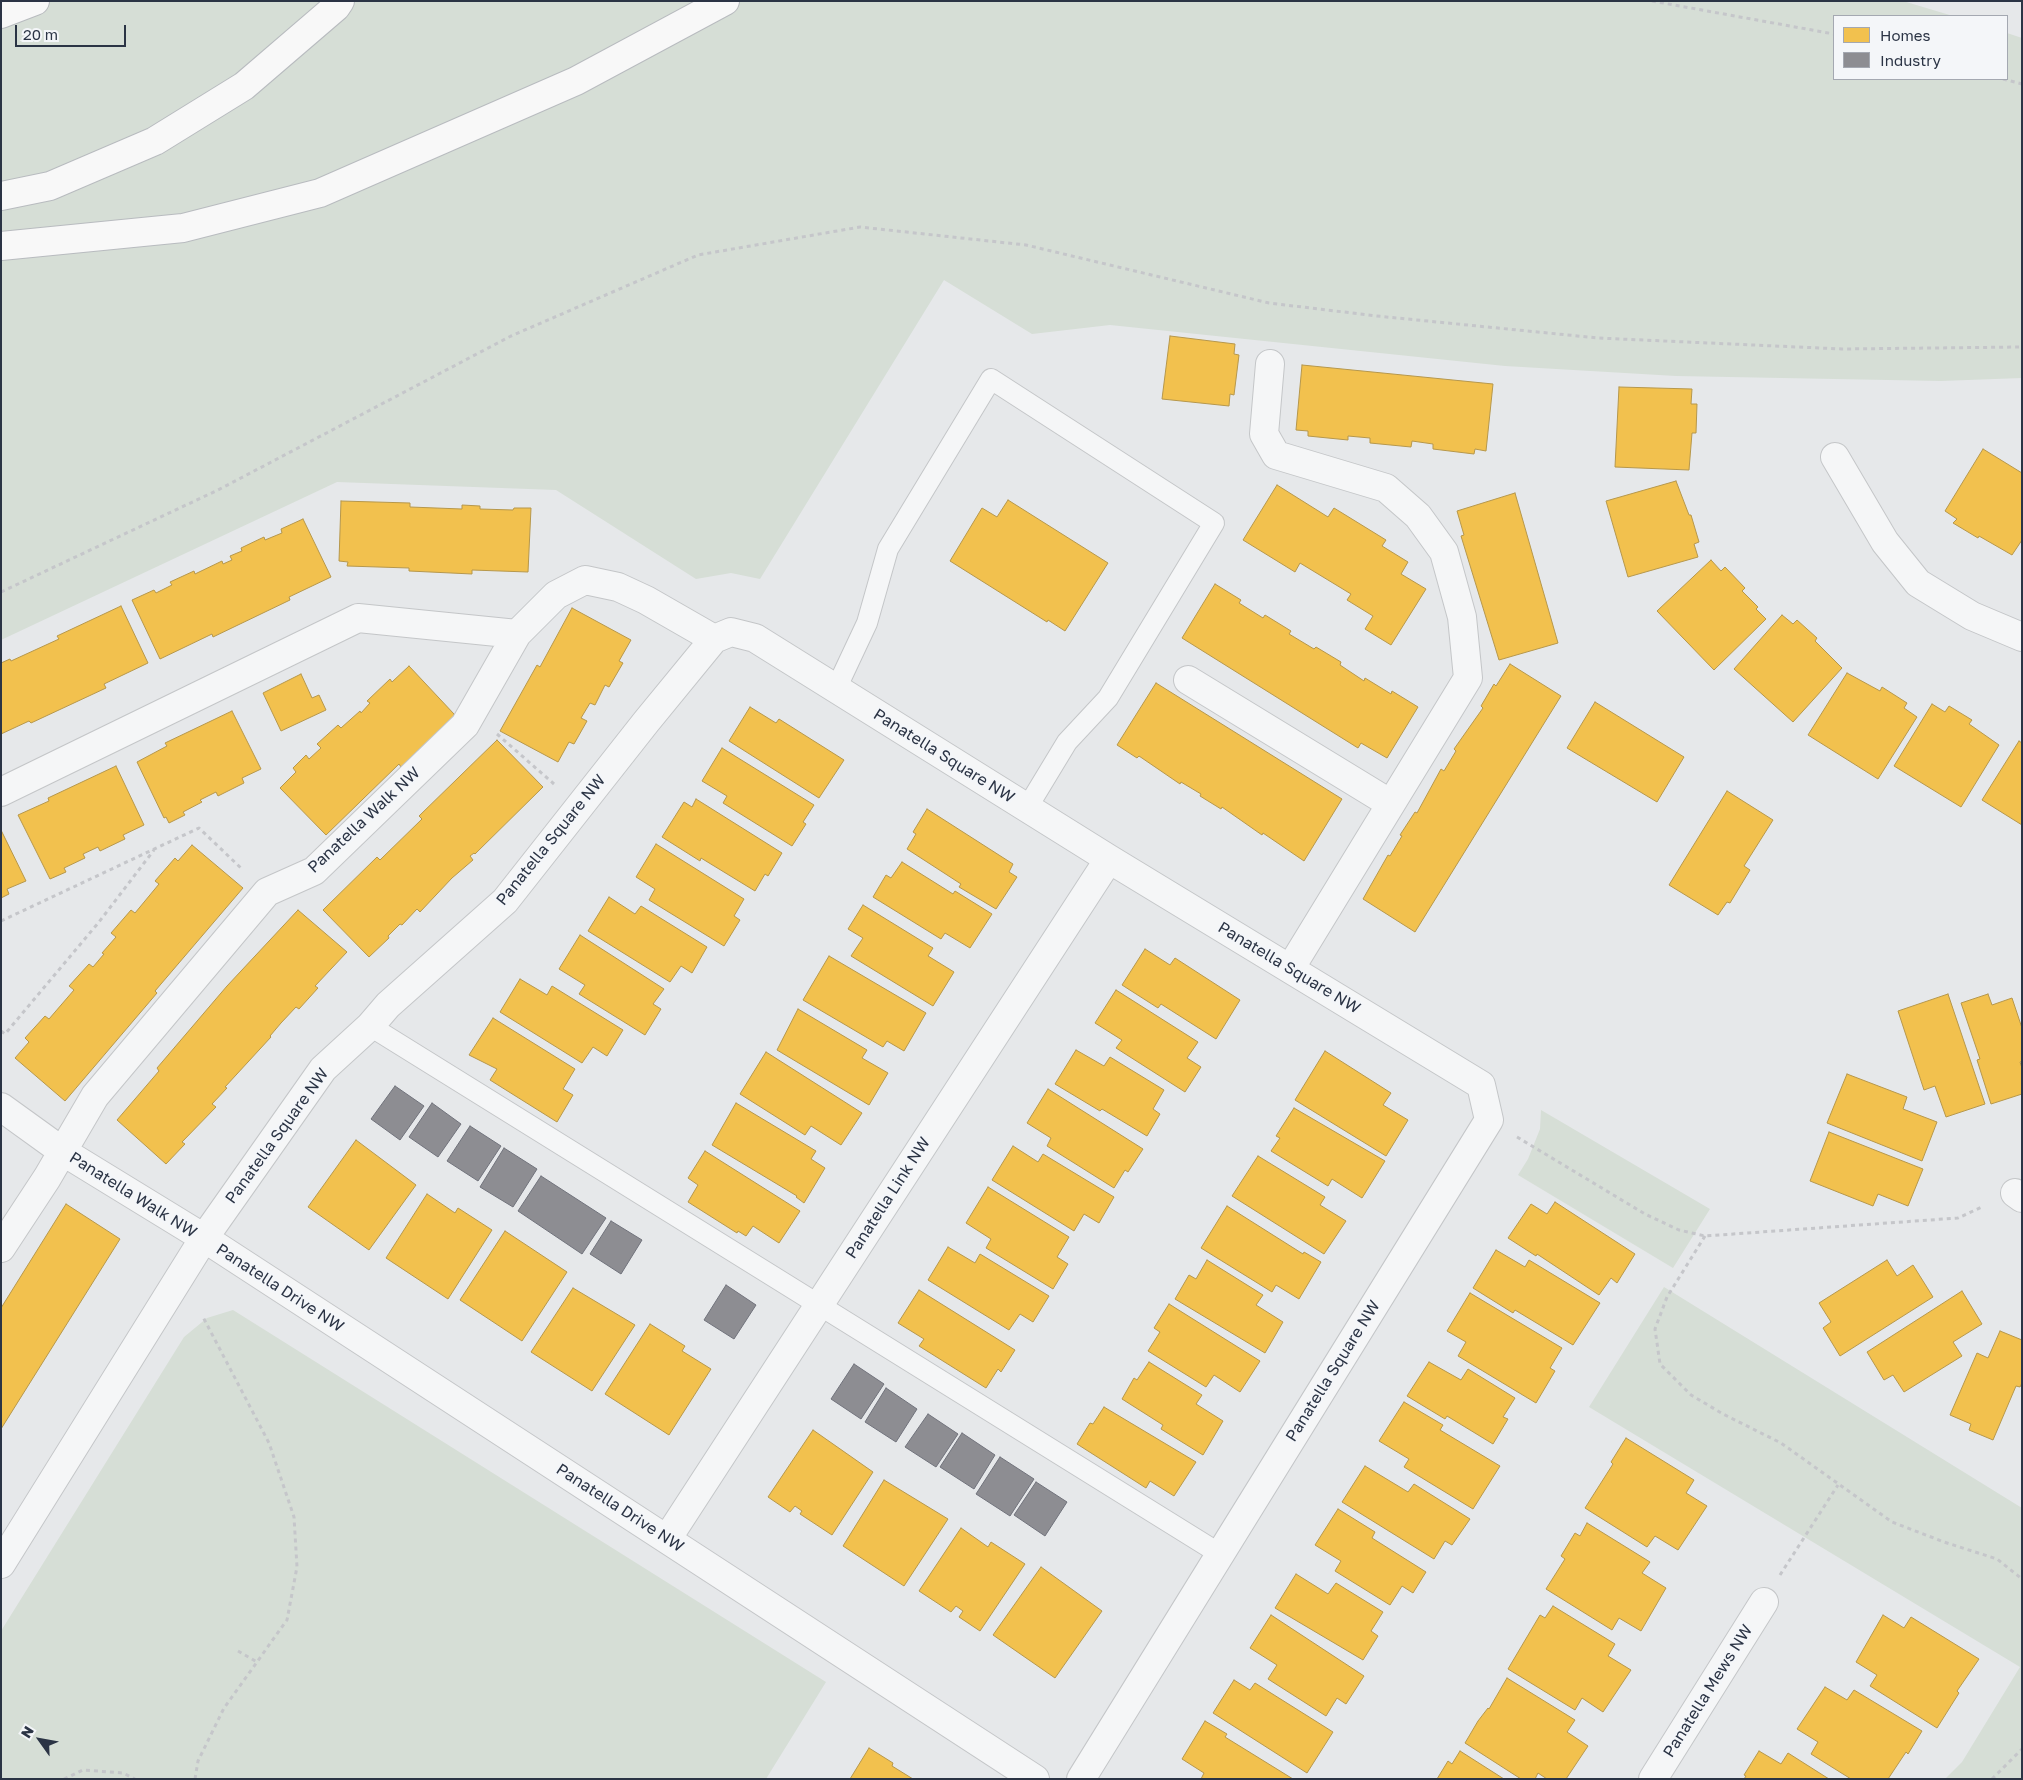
<!DOCTYPE html>
<html>
<head>
<meta charset="utf-8">
<style>
  body { margin:0 }
  #map { position:relative; width:2023px; height:1780px; overflow:hidden; background:#e6e8ea; font-family:"Golos Text",sans-serif }
  canvas { display:block }
  .frame { position:absolute; inset:0; border:2px solid #2b3445; pointer-events:none }
  .legend { position:absolute; left:1833px; top:15px; width:175px; height:65px; box-sizing:border-box; background:#f4f6f9; border:1px solid #a4a8b1; margin:0; padding:6px 9px; list-style:none; font-size:15px; color:#2b3445 }
  .legend li { display:flex; align-items:center; gap:10px; height:25px }
  .legend b { width:25px; border:1px solid #a4a8b1 }
  .north { position:absolute; left:15px; top:1715px; width:50px; height:50px; -webkit-text-stroke:4px #f4f6f9; paint-order:stroke; rotate:302deg; font-size:14px; font-weight:700; line-height:20px; text-align:center; color:#2b3445 }
  .north::after { content:''; display:block; margin:auto; width:18px; height:22px; background:#2b3445; clip-path:polygon(50% 0,100% 100%,50% 72%,0 100%) }
  .scale { position:absolute; left:15px; top:25px; width:111px; height:22px; box-sizing:border-box; border:2px solid #2b3445; border-top:0; padding-left:6px; font-size:15px; line-height:18px; white-space:nowrap; color:#2b3445; -webkit-text-stroke:4px #f4f6f9; paint-order:stroke }
</style>
</head>
<body>
<div id="map">
<canvas width="2023" height="1780"></canvas>
<div class="frame"></div>
<ul class="legend">
<li><b style="height:14px;background:#f2c14e"></b>Homes</li>
<li><b style="height:14px;background:#8d8d92"></b>Industry</li>
</ul>
<div class="north">N</div>
<div class="scale">20 m</div>
</div>
<script>
const c = document.querySelector('canvas').getContext('2d');
c.lineJoin = 'round';
function fill(path, color) {
  c.fillStyle = color;
  c.fill(path, 'evenodd');
}
function toPath(rows) {
  const path = new Path2D();
  for (const r of rows) {
    path.moveTo(r[0], r[1]);
    for (let i = 2; i < r.length; i += 2) path.lineTo(r[i], r[i + 1]);
  }
  return path;
}
function strokePath(path, color, width, dash) {
  c.strokeStyle = color;
  c.lineWidth = width;
  c.lineCap = dash ? 'butt' : 'round';
  c.setLineDash(dash || []);
  c.stroke(path);
}
function drawText(font, color, halo, rows, align = 'center') {
  c.font = font + ' "Golos Text",sans-serif';
  c.lineWidth = 5;
  c.setLineDash([]);
  c.textBaseline = 'middle';
  c.strokeStyle = halo;
  c.fillStyle = color;
  for (const [text, x, y, turn = 0] of rows) {
    c.save();
    c.translate(x, y);
    c.rotate((+turn || 0) * Math.PI / 180);
    c.textAlign = isNaN(turn) ? turn : align;
    if (halo) c.strokeText(text, 0, 0);
    c.fillText(text, 0, 0);
    c.restore();
  }
}
fill(toPath([
  [1,1,1903,1,1953,16,1834,16,1834,79,2007,79,2007,33,2022,38,2022,378,1941,381,1676,376,1505,366,1110,325,1032,334,944,280,760,579,731,573,696,579,556,490,337,482,1,640],
  [1541,1110,1710,1209,1673,1268,1518,1175,1528,1159,1540,1129],
  [1664,1287,2022,1508,2022,1779,1945,1779,1962,1762,2020,1667,1589,1407],
  [233,1310,826,1682,766,1779,1,1779,1,1631,184,1337,207,1318]
]), '#d6ded6');
const homes = toPath([
  [1170,336,1235,344,1234,354,1239,355,1234,395,1230,394,1229,406,1162,399,1170,336],
  [1302,365,1493,384,1486,451,1475,449,1474,454,1433,449,1433,444,1412,441,1411,447,1370,443,1370,438,1348,436,1348,440,1308,436,1308,431,1296,430,1302,365],
  [1619,387,1692,389,1691,404,1697,404,1696,433,1692,433,1689,470,1615,467,1619,387],
  [1983,449,2022,473,2022,540,2012,555,1979,536,1978,538,1953,523,1957,519,1945,511,1983,449],
  [1676,481,1689,515,1691,515,1699,542,1694,544,1698,557,1628,577,1606,501,1676,481],
  [1277,485,1328,517,1334,508,1386,540,1382,546,1408,562,1401,574,1426,589,1391,645,1365,629,1373,616,1347,600,1351,594,1300,563,1295,572,1243,540,1277,485],
  [1515,493,1558,643,1499,660,1461,536,1464,535,1457,511,1515,493],
  [1008,500,1108,563,1065,631,1048,620,1047,622,950,561,982,508,997,517,1008,500],
  [341,501,410,503,410,507,462,509,462,505,480,506,480,509,513,510,514,508,531,508,528,572,472,570,472,574,409,571,409,568,347,566,348,562,339,561,341,501],
  [303,519,331,577,289,597,290,600,213,637,212,634,160,659,132,600,154,590,156,593,172,585,170,582,194,571,195,574,222,561,223,564,232,560,230,556,242,551,241,548,264,537,265,540,282,533,281,529,303,519],
  [1711,560,1721,571,1725,567,1745,588,1742,591,1758,607,1756,609,1766,619,1714,670,1657,611,1711,560],
  [1215,584,1241,600,1239,603,1263,618,1265,615,1291,631,1289,634,1314,649,1316,647,1341,662,1340,665,1364,681,1365,678,1391,694,1392,691,1418,707,1387,758,1361,743,1358,748,1182,638,1215,584],
  [121,606,148,663,104,684,106,688,31,723,29,721,1,734,1,663,10,659,11,661,59,639,57,636,121,606],
  [572,608,631,640,619,661,623,663,609,687,605,685,595,705,590,703,581,718,587,721,574,744,569,742,558,762,500,731,537,665,540,667,572,608],
  [1782,615,1793,624,1797,620,1817,638,1815,641,1842,668,1793,722,1734,669,1782,615],
  [1510,664,1561,696,1415,932,1363,899,1388,855,1390,856,1402,836,1400,835,1415,812,1417,813,1441,769,1444,771,1456,751,1454,749,1483,708,1481,706,1494,684,1496,686,1510,664],
  [409,666,454,714,454,716,401,767,399,764,326,835,280,788,296,772,293,768,306,755,309,759,321,748,317,744,338,725,341,728,360,711,361,713,370,703,367,701,390,679,392,682,409,666],
  [1847,673,1880,691,1882,687,1907,703,1904,708,1917,717,1878,779,1808,735,1847,673],
  [301,674,312,698,319,695,326,710,281,731,263,693,301,674],
  [1156,683,1342,799,1304,861,1263,833,1262,835,1222,807,1221,809,1200,796,1201,794,1181,782,1180,784,1139,756,1137,758,1117,745,1156,683],
  [1595,702,1684,757,1657,802,1567,748,1595,702],
  [1932,704,1945,712,1949,706,1972,720,1969,724,1999,745,1961,807,1894,766,1932,704],
  [750,707,776,723,779,719,844,760,819,798,729,741,750,707],
  [232,711,261,769,242,778,244,783,218,796,216,792,200,800,202,802,183,812,185,815,169,823,166,817,164,818,137,762,167,746,165,743,232,711],
  [497,740,543,787,475,854,474,853,470,856,473,860,452,878,420,912,417,909,402,925,400,924,388,936,389,938,369,957,323,910,377,857,380,860,422,819,419,816,497,740],
  [2019,741,2022,743,2022,825,1982,800,2019,741],
  [722,748,814,805,803,822,806,824,792,846,723,803,727,796,702,781,722,748],
  [116,766,144,825,123,835,125,839,100,851,98,847,83,854,85,858,64,868,66,872,50,879,18,815,49,801,48,798,116,766],
  [1727,791,1773,820,1744,866,1750,870,1730,903,1727,902,1718,915,1669,885,1727,791],
  [696,799,782,853,768,876,765,874,755,891,701,858,700,861,662,837,684,802,692,807,696,799],
  [927,809,1013,864,1009,872,1017,877,996,909,959,887,961,884,907,849,916,834,913,832,927,809],
  [1,830,26,881,7,889,9,894,1,898,1,830],
  [656,844,744,899,734,916,740,920,724,946,649,900,655,889,636,877,656,844],
  [192,845,243,888,155,991,157,993,65,1101,15,1058,29,1042,25,1038,45,1016,49,1019,74,990,69,986,89,964,93,967,104,954,102,953,116,937,111,933,131,910,135,913,159,884,155,881,175,858,178,861,192,845],
  [902,862,953,894,955,891,992,914,970,948,945,933,941,939,873,897,886,875,891,878,902,862],
  [609,897,635,914,641,906,707,947,692,973,681,966,670,982,588,931,609,897],
  [863,905,933,948,928,956,954,972,933,1006,851,956,863,938,848,929,863,905],
  [298,910,347,952,315,986,318,988,299,1009,296,1007,281,1023,270,1036,271,1037,225,1087,227,1088,212,1104,216,1107,182,1142,185,1144,166,1164,117,1120,159,1071,157,1068,227,986,298,910],
  [580,935,664,989,653,1004,661,1009,645,1035,579,994,585,985,559,969,580,935],
  [1145,949,1170,965,1175,958,1240,1000,1216,1039,1161,1004,1158,1008,1122,985,1145,949],
  [829,956,926,1013,904,1051,887,1041,883,1047,803,1000,829,956],
  [520,979,547,995,552,986,623,1030,607,1056,593,1047,582,1063,500,1012,520,979],
  [1116,990,1198,1042,1187,1058,1201,1067,1185,1092,1116,1048,1122,1040,1095,1023,1116,990],
  [1948,994,1985,1104,1946,1117,1935,1086,1924,1090,1898,1011,1948,994],
  [1988,994,1992,1005,2012,998,2022,1028,2022,1061,2020,1062,2022,1068,2022,1094,1991,1104,1977,1060,1980,1059,1961,1003,1988,994],
  [798,1009,867,1050,862,1058,888,1073,869,1105,777,1050,798,1009],
  [493,1018,575,1069,563,1089,573,1095,557,1122,490,1080,497,1069,469,1055,493,1018],
  [1076,1050,1104,1066,1110,1057,1164,1090,1153,1109,1160,1114,1147,1136,1102,1109,1100,1111,1055,1084,1076,1050],
  [1325,1051,1391,1093,1383,1105,1408,1120,1386,1156,1295,1100,1325,1051],
  [766,1052,862,1113,841,1145,811,1126,805,1135,740,1094,766,1052],
  [1847,1074,1907,1097,1903,1109,1937,1122,1922,1161,1827,1123,1847,1074],
  [1048,1089,1143,1149,1128,1172,1125,1170,1114,1188,1047,1146,1051,1138,1027,1123,1048,1089],
  [736,1103,816,1151,811,1159,825,1168,804,1203,796,1197,797,1196,712,1145,736,1103],
  [1294,1108,1385,1161,1362,1198,1332,1179,1328,1186,1271,1151,1280,1138,1276,1136,1294,1108],
  [1829,1132,1923,1169,1908,1206,1878,1194,1873,1206,1810,1181,1829,1132],
  [356,1140,416,1185,369,1250,308,1207,356,1140],
  [1013,1146,1038,1162,1043,1154,1114,1197,1099,1223,1084,1214,1074,1231,992,1180,1013,1146],
  [705,1151,800,1211,779,1243,753,1226,746,1236,738,1231,737,1233,688,1202,698,1185,688,1178,705,1151],
  [1258,1156,1325,1197,1320,1205,1346,1221,1324,1254,1232,1196,1258,1156],
  [988,1187,1069,1237,1057,1257,1068,1264,1053,1289,986,1248,991,1239,966,1223,988,1187],
  [427,1194,455,1213,458,1208,492,1230,448,1299,386,1258,427,1194],
  [1555,1202,1635,1254,1617,1283,1611,1278,1599,1295,1537,1254,1536,1256,1508,1238,1531,1204,1547,1214,1555,1202],
  [66,1204,120,1239,1,1429,1,1308,66,1204],
  [1227,1206,1303,1254,1304,1252,1321,1262,1299,1299,1276,1285,1272,1292,1201,1248,1227,1206],
  [505,1231,567,1272,522,1341,460,1300,505,1231],
  [948,1247,975,1263,980,1254,1049,1296,1033,1322,1020,1314,1009,1330,928,1280,948,1247],
  [1496,1250,1525,1267,1529,1260,1600,1303,1573,1345,1515,1310,1513,1313,1473,1288,1496,1250],
  [1207,1260,1263,1295,1256,1305,1283,1322,1265,1353,1175,1299,1189,1275,1196,1279,1207,1260],
  [1887,1260,1897,1276,1913,1265,1933,1297,1840,1356,1823,1328,1831,1322,1819,1303,1887,1260],
  [573,1288,635,1325,592,1391,531,1352,573,1288],
  [919,1290,1015,1350,1001,1372,998,1369,986,1388,919,1346,924,1339,898,1323,919,1290],
  [1962,1291,1982,1324,1953,1342,1962,1356,1904,1392,1893,1375,1884,1380,1867,1352,1962,1291],
  [1470,1293,1562,1348,1550,1368,1555,1371,1536,1403,1458,1356,1466,1342,1447,1331,1470,1293],
  [1169,1304,1260,1361,1240,1392,1214,1375,1206,1387,1148,1351,1160,1332,1154,1328,1169,1304],
  [650,1324,685,1346,682,1351,711,1369,669,1435,605,1394,650,1324],
  [2000,1331,2022,1340,2022,1383,2020,1387,2016,1386,1993,1440,1969,1430,1971,1424,1950,1415,1977,1353,1988,1358,2000,1331],
  [1149,1362,1202,1395,1196,1404,1223,1421,1203,1455,1161,1429,1163,1425,1122,1399,1134,1378,1137,1380,1149,1362],
  [1429,1362,1461,1380,1468,1369,1515,1398,1503,1417,1508,1419,1493,1444,1447,1416,1445,1419,1407,1396,1429,1362],
  [1404,1402,1443,1425,1440,1430,1500,1466,1473,1509,1404,1467,1409,1459,1379,1441,1404,1402],
  [1104,1407,1196,1462,1174,1496,1150,1481,1146,1488,1077,1444,1090,1423,1093,1424,1104,1407],
  [813,1430,873,1472,832,1535,800,1514,802,1511,795,1506,790,1512,768,1497,813,1430],
  [1626,1438,1694,1480,1686,1493,1707,1506,1678,1550,1655,1536,1647,1547,1585,1508,1613,1464,1611,1462,1626,1438],
  [1365,1466,1408,1492,1414,1484,1470,1519,1452,1545,1445,1541,1434,1559,1342,1502,1365,1466],
  [884,1480,948,1519,904,1586,843,1546,884,1480],
  [1338,1509,1375,1532,1372,1538,1426,1572,1413,1593,1402,1586,1390,1605,1335,1571,1341,1561,1315,1545,1338,1509],
  [1587,1523,1650,1562,1642,1573,1666,1588,1641,1631,1619,1618,1612,1630,1546,1589,1565,1559,1561,1556,1575,1533,1580,1536,1587,1523],
  [961,1528,988,1547,991,1542,1025,1564,980,1631,959,1617,963,1611,956,1606,951,1612,919,1591,961,1528],
  [1041,1567,1102,1611,1055,1678,993,1635,1041,1567],
  [1296,1574,1328,1594,1336,1583,1383,1612,1371,1631,1378,1636,1363,1660,1275,1608,1296,1574],
  [1553,1606,1615,1644,1608,1656,1631,1670,1603,1712,1582,1698,1575,1710,1508,1669,1540,1615,1545,1618,1553,1606],
  [1271,1615,1364,1676,1346,1704,1337,1698,1326,1716,1268,1679,1277,1665,1250,1648,1271,1615],
  [1883,1615,1904,1628,1911,1617,1979,1659,1957,1691,1959,1693,1937,1728,1870,1686,1877,1675,1856,1662,1883,1615],
  [1507,1678,1575,1720,1567,1732,1588,1746,1566,1779,1547,1779,1538,1773,1535,1779,1521,1779,1465,1743,1478,1721,1488,1708,1489,1709,1507,1678],
  [1234,1680,1250,1690,1255,1683,1333,1732,1307,1773,1213,1713,1234,1680],
  [1825,1687,1847,1700,1854,1690,1922,1731,1908,1754,1906,1752,1888,1779,1851,1779,1811,1754,1818,1742,1797,1729,1825,1687],
  [1205,1721,1227,1734,1225,1737,1293,1779,1201,1779,1204,1773,1182,1759,1205,1721],
  [869,1748,893,1763,892,1766,913,1779,850,1779,869,1748],
  [1460,1751,1504,1779,1437,1779,1448,1761,1452,1764,1460,1751],
  [1759,1751,1781,1764,1788,1753,1829,1779,1744,1779,1746,1776,1744,1775,1759,1751]
]);
fill(homes, '#f2c14e');
strokePath(homes, '#b6974b', 1);
const industry = toPath([
  [395,1086,424,1106,400,1140,371,1119,395,1086],
  [432,1103,461,1124,438,1157,409,1137,432,1103],
  [470,1126,501,1146,478,1181,447,1161,470,1126],
  [504,1148,537,1169,513,1207,480,1187,504,1148],
  [541,1176,606,1218,582,1254,518,1211,541,1176],
  [611,1221,642,1240,621,1274,590,1254,611,1221],
  [726,1285,756,1305,734,1339,704,1320,726,1285],
  [854,1364,884,1384,861,1419,831,1399,854,1364],
  [886,1388,917,1409,896,1442,865,1422,886,1388],
  [928,1414,958,1434,936,1467,905,1447,928,1414],
  [962,1433,995,1455,974,1489,940,1467,962,1433],
  [1000,1457,1034,1479,1010,1516,976,1494,1000,1457],
  [1036,1482,1067,1502,1045,1536,1014,1515,1036,1482]
]);
fill(industry, '#8d8d92');
strokePath(industry, '#70727b', 1);
const service = toPath([
  [836,689,867,623,888,549,991,379,1214,523,1108,698,1067,742,1027,808],
  [370,1026,1220,1554]
]);
const minor = toPath([
  [1270,364,1264,434,1276,455,1386,488,1418,516,1444,552,1462,617,1468,678,1290,969],
  [1835,457,1885,542,1918,583,1972,616,2022,637],
  [1188,680,1391,804],
  [1,792,358,618,517,634,556,595,585,580,618,587,646,600,714,639],
  [1,1107,62,1151,204,1238,1035,1779],
  [2015,1193,2022,1198],
  [1,1248,47,1178,95,1096,267,892,314,871,465,725,517,634],
  [667,1539,1109,859],
  [1,1564,204,1238,323,1069,370,1026,388,1005,505,901,646,722,714,639,731,632,755,638,1109,859,1481,1085,1489,1120,1081,1779],
  [1653,1779,1764,1602]
]);
const motorway = toPath([
  [1,14,35,1],
  [1,196,50,186,155,141,244,86,336,7,340,1],
  [1,246,183,228,320,193,576,81,725,1]
]);
strokePath(service, '#c4c6c8', 22);
strokePath(minor, '#c4c6c8', 30);
strokePath(motorway, '#b8bbbf', 30);
strokePath(toPath([
  [1652,1,1834,34],
  [2003,79,2022,84],
  [1,592,218,490,511,336,698,255,860,227,1026,245,1269,303,1377,316,1598,338,1842,349,2022,347],
  [497,734,554,784],
  [1,921,199,828,243,870],
  [1,1031,5,1034,99,922,154,850],
  [1517,1137,1645,1214,1679,1230,1705,1236,1958,1218,1984,1206],
  [1705,1236,1667,1297,1655,1329,1660,1364,1691,1395,1723,1414,1781,1443,1892,1522,1944,1542,1997,1559,2022,1579],
  [1780,1575,1838,1485],
  [238,1651,257,1662],
  [64,1779,83,1770,123,1773,135,1779],
  [195,1779,198,1761,224,1708,287,1620,297,1567,294,1517,269,1443,203,1317],
  [1992,1779,2022,1749]
]), '#c5c6ca', 3, [4, 4]);
strokePath(service, '#f5f6f7', 20);
strokePath(minor, '#f5f6f7', 28);
strokePath(motorway, '#f8f8f8', 28);
drawText('16px', '#2b3445', '#f4f6f9', [
  ["Panatella Square NW",944,756,32],
  ["Panatella Walk NW",364,820,-43],
  ["Panatella Square NW",551,840,-51],
  ["Panatella Square NW",1289,968,31],
  ["Panatella Square NW",277,1136,-54],
  ["Panatella Walk NW",133,1195,32],
  ["Panatella Link NW",888,1198,-57],
  ["Panatella Drive NW",280,1288,33],
  ["Panatella Square NW",1333,1371,-58],
  ["Panatella Drive NW",620,1508,33],
  ["Panatella Mews NW",1708,1691,-58]
]);
</script>
</body>
</html>
